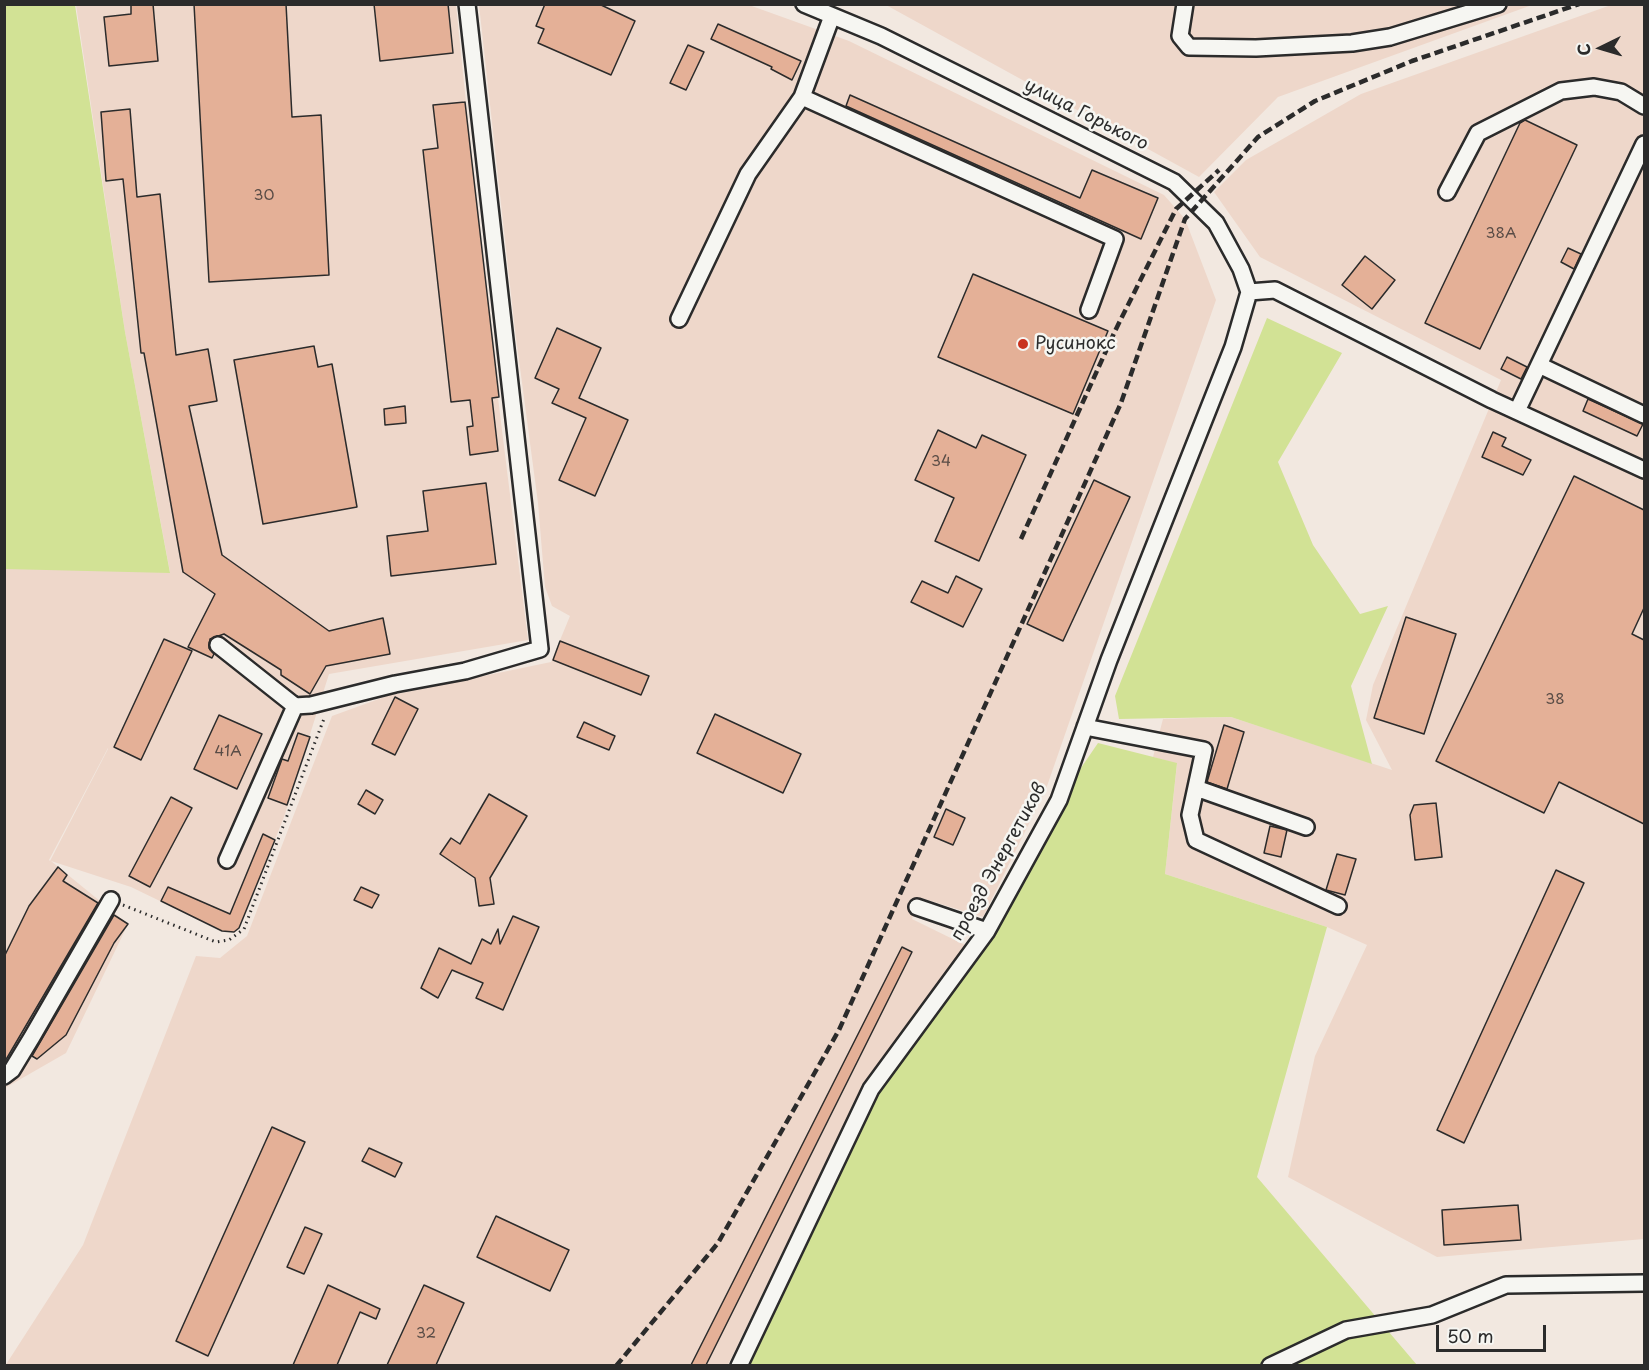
<!DOCTYPE html>
<html>
<head>
<meta charset="utf-8">
<style>
  body { margin:0 }
  #map { position:relative; width:1649px; height:1370px; overflow:hidden; background:#f2e8e0; font-family:"Playpen Sans",sans-serif }
  canvas { display:block }
  .frame { position:absolute; inset:0; border:6px solid #2b2b2b; pointer-events:none }
  .north { position:absolute; left:1571px; top:18px; width:60px; height:60px; -webkit-text-stroke:4px #f6f6f2; paint-order:stroke; rotate:265deg; font-size:16px; font-weight:700; line-height:24px; text-align:center; color:#2b2b2b }
  .north::after { content:''; display:block; margin:auto; width:21px; height:27px; background:#2b2b2b; clip-path:polygon(50% 0,100% 100%,50% 72%,0 100%) }
  .scale { position:absolute; left:1436px; top:1325px; width:110px; height:27px; box-sizing:border-box; border:3px solid #2b2b2b; border-top:0; padding-left:8px; font-size:18px; line-height:21px; white-space:nowrap; color:#2b2b2b; -webkit-text-stroke:4px #f6f6f2; paint-order:stroke }
</style>
</head>
<body>
<div id="map">
<canvas width="1649" height="1370"></canvas>
<div class="frame"></div>
<div class="north">С</div>
<div class="scale">50 m</div>
</div>
<script>
const c = document.querySelector('canvas').getContext('2d');
c.lineJoin = 'round';
function fill(path, color) {
  c.fillStyle = color;
  c.fill(path, 'evenodd');
}
function toPath(rows) {
  const path = new Path2D();
  for (const r of rows) {
    path.moveTo(r[0], r[1]);
    for (let i = 2; i < r.length; i += 2) path.lineTo(r[i], r[i + 1]);
  }
  return path;
}
function strokePath(path, color, width, dash) {
  c.strokeStyle = color;
  c.lineWidth = width;
  c.lineCap = dash ? 'butt' : 'round';
  c.setLineDash(dash || []);
  c.stroke(path);
}
function drawText(font, color, halo, rows, align = 'center') {
  c.font = font + ' "Playpen Sans",sans-serif';
  c.lineWidth = 5;
  c.setLineDash([]);
  c.textBaseline = 'middle';
  c.strokeStyle = halo;
  c.fillStyle = color;
  for (const [text, x, y, turn = 0] of rows) {
    c.save();
    c.translate(x, y);
    c.rotate((+turn || 0) * Math.PI / 180);
    c.textAlign = isNaN(turn) ? turn : align;
    if (halo) c.strokeText(text, 0, 0);
    c.fillText(text, 0, 0);
    c.restore();
  }
}
fill(toPath([
  [76,5,456,5,488,317,528,640,329,674,284,817,239,929,235,932,222,931,131,887,51,861,128,924,66,1053,5,1088,5,568,170,572,125,332],
  [108,748,108,749,50,861,49,860],
  [479,5,749,5,849,41,1164,195,1185,219,1216,300,1046,789,983,917,921,898,912,919,967,946,865,1081,728,1365,5,1366,83,1245,196,956,220,958,247,936,332,716,387,696,551,662,570,616,552,606,545,587,538,503,515,330],
  [886,5,1532,5,1278,97,1199,177],
  [1611,5,1644,5,1644,1239,1437,1257,1288,1177,1315,1056,1367,945,1327,927,1165,874,1177,764,1153,757,1163,719,1231,717,1392,770,1366,720,1373,685,1501,380,1260,257,1214,192,1246,160,1361,94]
]), '#eed7ca');
fill(toPath([
  [5,4,75,5,125,332,170,573,5,569],
  [1267,318,1342,353,1278,462,1313,545,1360,614,1388,606,1351,686,1372,764,1231,717,1119,719,1115,696],
  [1098,743,1177,763,1165,874,1327,927,1257,1177,1417,1365,739,1366,871,1089,987,931,1059,800]
]), '#d2e295');
const building = toPath([
  [131,4,153,4,158,61,109,66,104,17,131,14,131,4],
  [194,4,286,4,292,117,321,115,329,275,209,282,194,4],
  [374,4,448,4,453,53,380,61,374,4],
  [545,4,599,4,635,21,611,75,538,43,544,29,536,26,545,4],
  [718,24,801,61,792,80,771,69,772,67,711,39,718,24],
  [688,45,704,52,686,90,670,83,688,45],
  [850,95,1080,198,1092,170,1158,198,1141,239,846,106,850,95],
  [465,102,499,397,492,398,498,451,470,455,467,427,473,426,470,400,451,402,423,150,438,148,433,105,465,102],
  [130,109,137,197,160,194,176,355,208,349,217,401,189,406,222,555,329,631,383,618,390,654,326,666,310,694,281,675,281,670,224,634,210,639,209,648,214,654,212,658,188,647,215,594,183,572,144,353,141,353,123,179,106,181,101,112,130,109],
  [1525,120,1577,145,1480,349,1425,323,1520,123,1525,120],
  [1568,248,1581,254,1574,269,1561,262,1568,248],
  [1365,256,1395,280,1372,309,1342,285,1365,256],
  [973,274,1108,331,1073,414,938,357,973,274],
  [557,328,601,348,579,398,628,420,595,496,559,480,586,418,552,403,559,389,535,378,557,328],
  [314,346,318,367,332,364,357,507,263,524,234,360,314,346],
  [1507,357,1527,367,1521,379,1501,369,1507,357],
  [1588,399,1643,424,1637,436,1583,411,1588,399],
  [405,406,406,423,385,425,384,409,405,406],
  [938,430,976,448,982,435,1026,455,979,561,935,541,954,498,915,480,938,430],
  [1493,432,1506,438,1502,446,1531,460,1523,475,1482,457,1493,432],
  [1574,476,1644,510,1644,608,1632,634,1644,640,1644,824,1559,782,1544,813,1436,761,1574,476],
  [1094,480,1130,497,1063,641,1027,624,1094,480],
  [486,483,496,564,391,576,387,536,428,531,423,491,486,483],
  [956,576,982,589,963,627,911,602,922,581,948,593,956,576],
  [1406,617,1456,634,1424,734,1374,718,1406,617],
  [164,639,192,651,141,760,114,747,164,639],
  [560,641,649,676,641,695,553,660,560,641],
  [395,697,418,709,395,755,372,744,395,697],
  [715,714,801,754,783,793,697,753,715,714],
  [219,715,262,734,237,789,194,769,219,715],
  [584,722,615,736,609,750,577,737,584,722],
  [1224,725,1244,732,1227,789,1207,782,1224,725],
  [298,733,310,737,287,805,268,798,282,759,288,761,298,733],
  [366,790,383,800,375,814,358,804,366,790],
  [489,794,527,816,490,878,494,904,479,906,475,878,440,854,451,838,460,844,489,794],
  [171,797,192,808,150,887,129,876,171,797],
  [1436,803,1442,857,1415,860,1410,815,1414,805,1436,803],
  [946,809,965,818,953,845,934,837,946,809],
  [1270,826,1287,830,1281,857,1264,853,1270,826],
  [263,834,275,840,239,928,234,932,222,931,161,901,168,887,230,914,263,834],
  [1337,854,1356,859,1345,895,1326,890,1337,854],
  [58,867,67,875,63,881,98,903,4,1063,4,957,29,906,58,867],
  [1556,870,1584,883,1464,1143,1437,1130,1556,870],
  [361,887,379,895,372,908,354,900,361,887],
  [114,915,128,924,114,943,66,1035,37,1059,32,1056,114,915],
  [513,916,539,927,503,1010,476,998,483,983,452,970,438,998,421,988,439,948,471,964,482,939,491,944,498,929,500,944,513,916],
  [902,947,912,952,706,1365,691,1365,902,947],
  [272,1127,305,1142,208,1356,176,1341,272,1127],
  [369,1148,402,1163,395,1177,362,1161,369,1148],
  [1518,1205,1521,1240,1444,1245,1442,1210,1518,1205],
  [496,1216,569,1250,550,1291,477,1257,496,1216],
  [305,1227,322,1234,304,1274,287,1267,305,1227],
  [328,1285,380,1309,376,1319,360,1312,337,1365,293,1365,328,1285],
  [424,1285,464,1303,436,1365,387,1365,424,1285]
]);
fill(building, '#e4b097');
strokePath(building, '#2b2b2b', 1.5);
const minor = toPath([
  [1185,4,1180,36,1189,47,1256,48,1352,43,1390,37,1498,4],
  [832,16,802,97,1115,239,1089,310],
  [1447,192,1478,133,1561,91,1594,87,1621,92,1644,106],
  [1249,292,1275,290,1492,400,1644,470],
  [679,319,748,174,802,97],
  [1539,365,1644,415],
  [1517,411,1644,144],
  [218,645,295,706,311,705,395,684,465,671,540,649,467,4],
  [1085,727,1204,750,1190,815,1196,840,1338,906],
  [1196,788,1306,827],
  [227,860,295,706],
  [917,907,987,931],
  [4,1076,12,1070,32,1037,111,900],
  [739,1366,871,1089,987,931,1059,800,1109,660,1233,347,1249,292,1241,269,1216,223,1174,182,881,36,804,4],
  [1270,1366,1346,1330,1432,1315,1506,1285,1644,1283]
]);
strokePath(minor, '#2b2b2b', 20);
strokePath(toPath([
  [123,905,216,942,229,940,244,929,325,716]
]), '#2b2b2b', 3, [1.5, 4.5]);
strokePath(minor, '#f6f6f2', 15);
strokePath(toPath([
  [1021,539,1115,331,1176,209,1219,170],
  [616,1366,718,1243,839,1030,1121,403,1185,219,1258,137,1315,101,1412,61,1579,4]
]), '#2b2b2b', 4.5, [9, 4.5]);
for (const [x, y, r, color] of [
  [1023,344,6,"#c8321e"]
]) {
  const dot = new Path2D();
  dot.arc(x, y, r, 0, 2 * Math.PI);
  c.fillStyle = color;
  c.fill(dot);
  strokePath(dot, '#f6f6f2', 2);
}
drawText('15px', '#594c46', null, [
  ["30",264,196],
  ["38А",1501,234],
  ["34",941,462],
  ["38",1555,700],
  ["41А",228,752],
  ["32",426,1334]
]);
drawText('18px', '#2b2b2b', '#f6f6f2', [
  ["улица Горького",1086,115,27],
  ["проезд Энергетиков",999,862,-61]
]);
drawText('18px', '#2b2b2b', '#f6f6f2', [
  ["Русинокс",1035,344]
], 'left');
</script>
</body>
</html>
